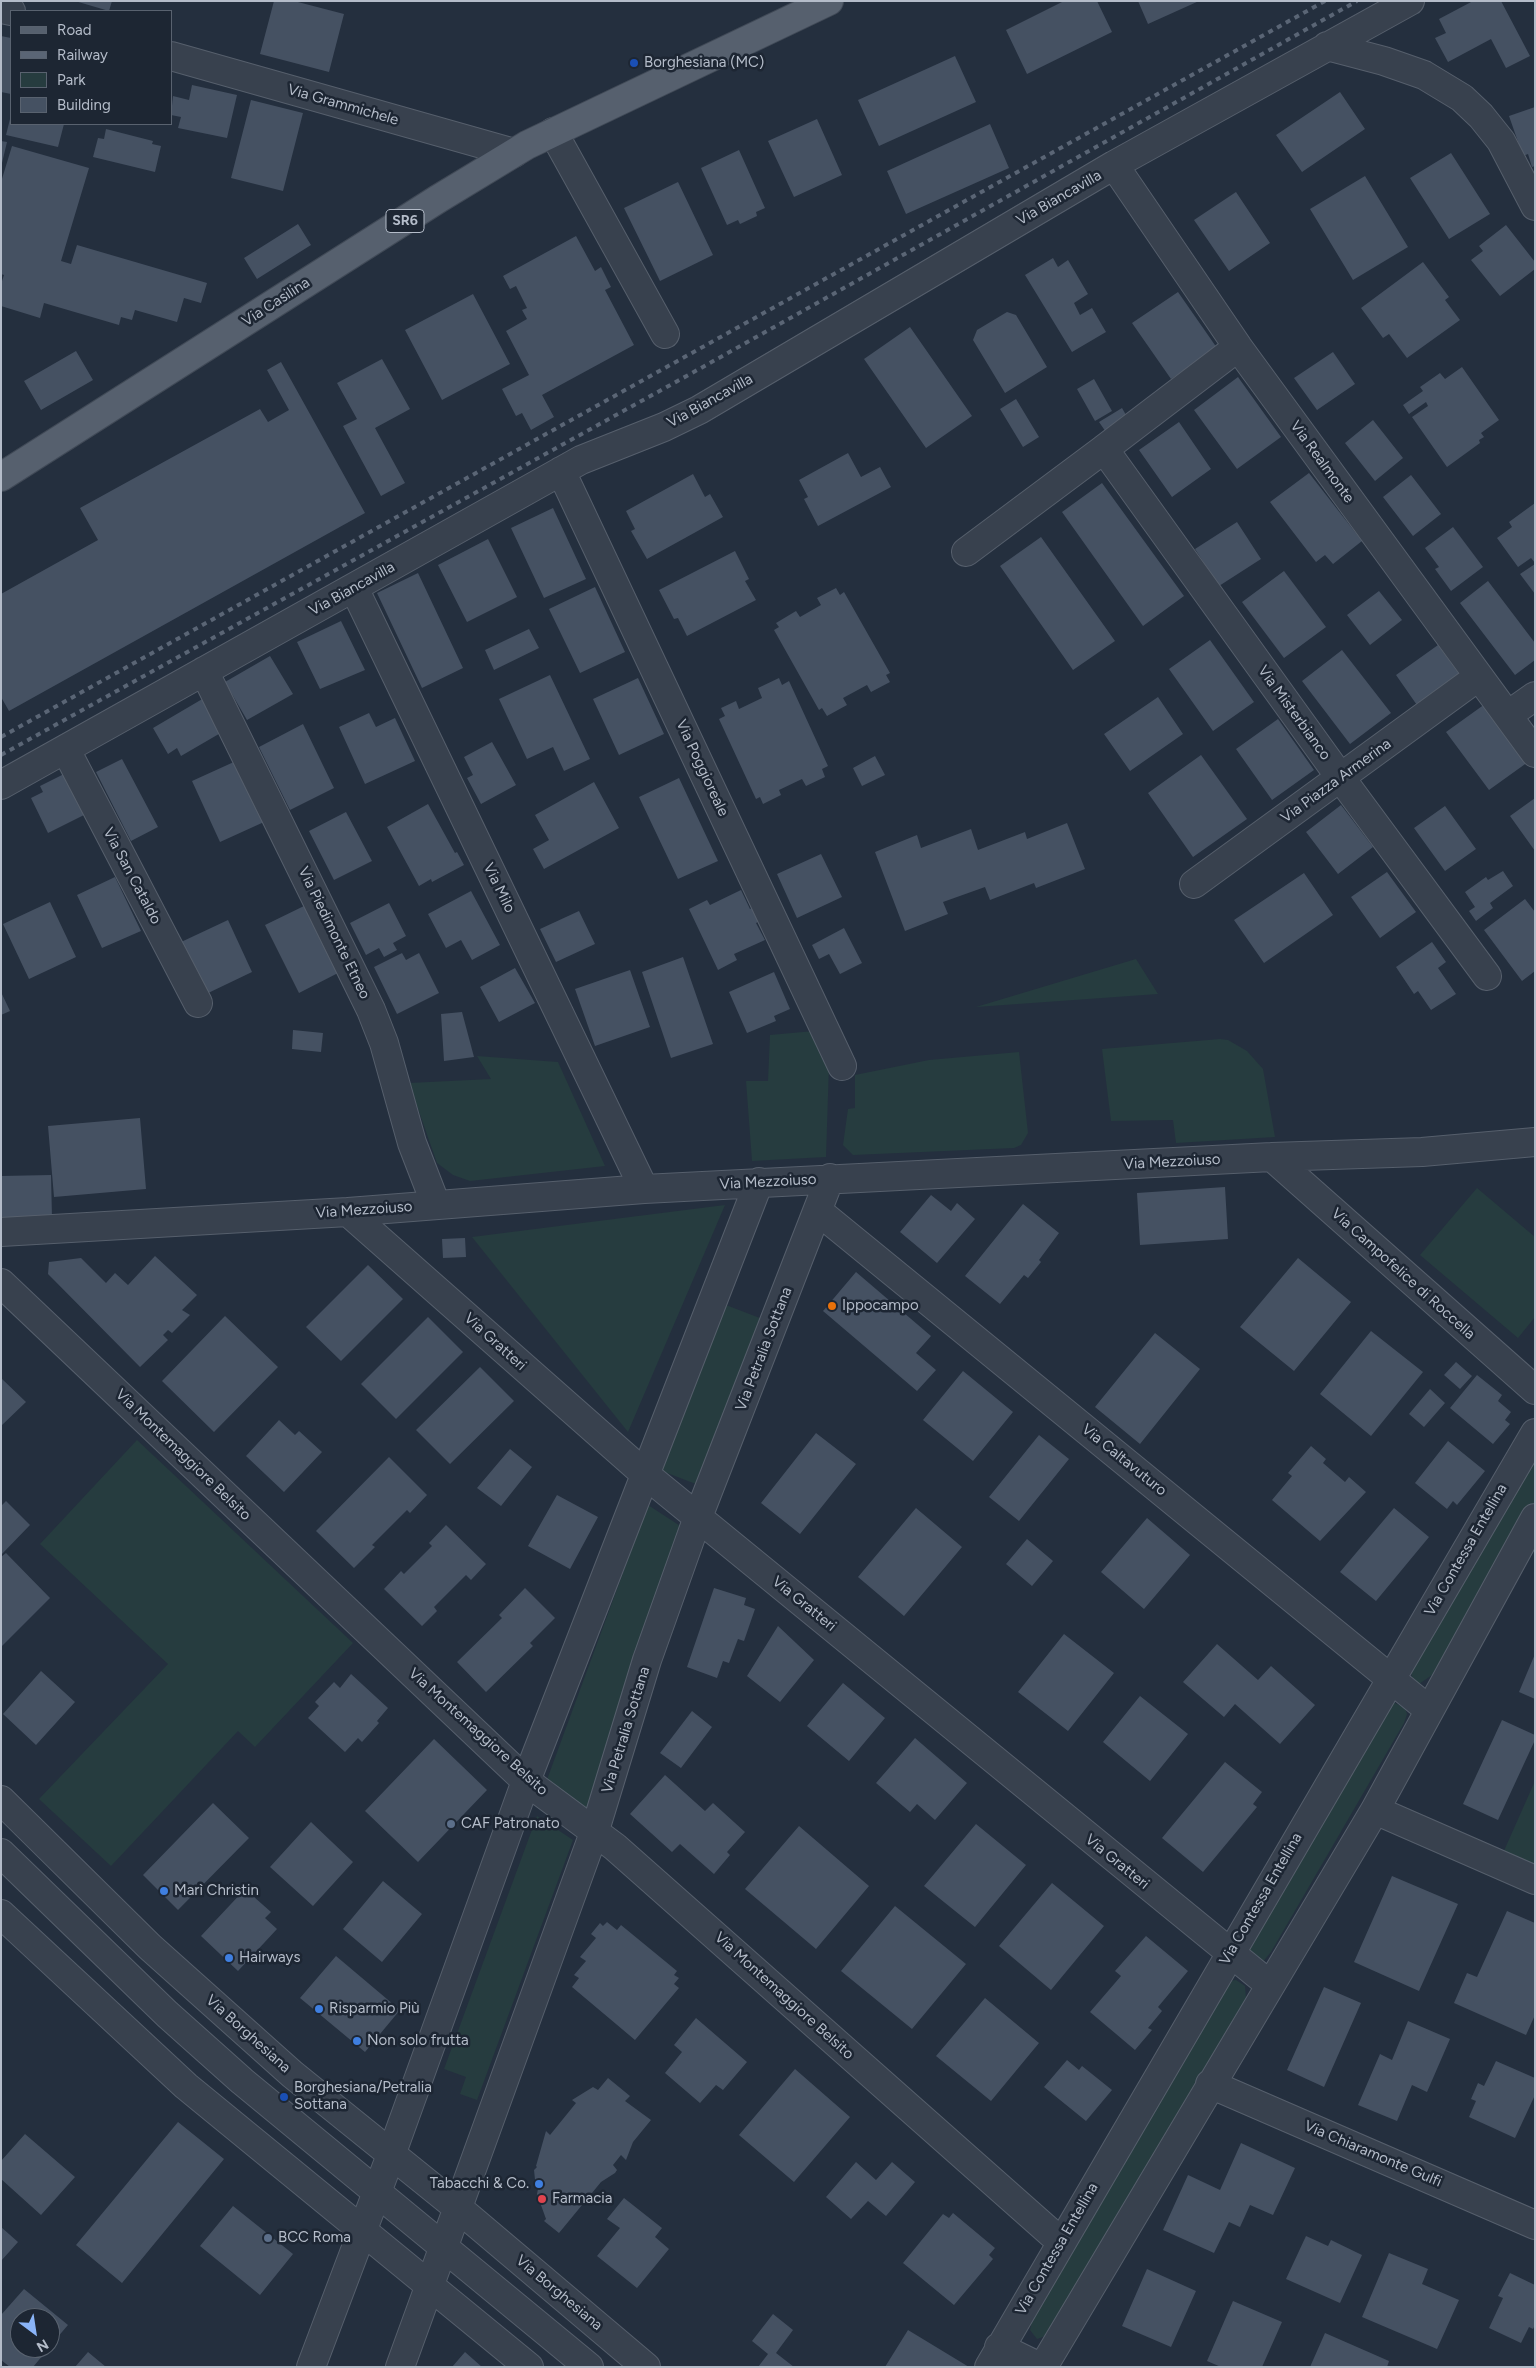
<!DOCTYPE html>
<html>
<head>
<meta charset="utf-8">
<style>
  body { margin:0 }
  #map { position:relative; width:1536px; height:2368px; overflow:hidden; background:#242f3e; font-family:Figtree,sans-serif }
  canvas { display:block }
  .frame { position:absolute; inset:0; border:2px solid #b4bcc9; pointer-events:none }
  .legend { position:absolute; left:10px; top:10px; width:162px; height:115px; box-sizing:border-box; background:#1d2633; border:1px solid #59626f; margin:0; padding:6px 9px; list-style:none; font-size:15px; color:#b4bcc9 }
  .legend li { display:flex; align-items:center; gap:10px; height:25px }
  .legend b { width:25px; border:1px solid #59626f }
  .north { position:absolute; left:10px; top:2308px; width:50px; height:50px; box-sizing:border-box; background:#1d2633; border:1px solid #59626f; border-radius:50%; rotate:149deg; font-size:14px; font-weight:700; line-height:20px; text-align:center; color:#b4bcc9 }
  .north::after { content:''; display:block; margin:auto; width:18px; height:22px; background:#8ab4f8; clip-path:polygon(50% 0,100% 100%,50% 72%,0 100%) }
</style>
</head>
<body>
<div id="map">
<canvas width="1536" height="2368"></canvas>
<div class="frame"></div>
<ul class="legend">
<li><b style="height:6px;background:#56606e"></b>Road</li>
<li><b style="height:6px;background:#5a6575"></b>Railway</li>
<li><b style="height:14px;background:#263c3f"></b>Park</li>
<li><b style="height:14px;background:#455162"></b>Building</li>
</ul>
<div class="north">N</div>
</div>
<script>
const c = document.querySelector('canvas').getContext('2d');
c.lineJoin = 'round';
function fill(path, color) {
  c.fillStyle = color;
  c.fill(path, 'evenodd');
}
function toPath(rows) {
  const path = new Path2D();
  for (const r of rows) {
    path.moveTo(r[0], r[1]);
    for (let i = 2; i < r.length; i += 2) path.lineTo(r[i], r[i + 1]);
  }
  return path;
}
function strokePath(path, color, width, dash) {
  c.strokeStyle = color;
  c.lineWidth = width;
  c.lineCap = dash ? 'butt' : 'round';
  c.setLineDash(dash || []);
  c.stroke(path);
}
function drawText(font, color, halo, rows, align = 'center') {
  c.font = font + ' Figtree,sans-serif';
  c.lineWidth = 5;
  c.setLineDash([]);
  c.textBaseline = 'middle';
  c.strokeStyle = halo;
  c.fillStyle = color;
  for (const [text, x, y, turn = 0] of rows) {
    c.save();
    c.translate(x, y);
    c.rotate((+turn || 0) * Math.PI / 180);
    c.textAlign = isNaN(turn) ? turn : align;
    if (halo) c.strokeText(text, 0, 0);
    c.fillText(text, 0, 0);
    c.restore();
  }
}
fill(toPath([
  [1136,959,1158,994,976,1007],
  [814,1031,829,1065,826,1157,752,1161,746,1081,768,1081,770,1035],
  [1220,1039,1228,1040,1247,1051,1263,1069,1275,1137,1176,1143,1173,1120,1111,1121,1102,1049],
  [1019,1052,1028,1133,1021,1145,1014,1148,853,1155,843,1145,848,1109,855,1108,855,1075,929,1060],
  [477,1056,558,1062,605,1166,470,1181,453,1175,437,1163,409,1083,491,1079],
  [1477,1188,1535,1237,1535,1317,1518,1338,1420,1255],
  [725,1205,628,1432,472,1237],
  [726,1305,765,1320,701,1486,662,1471],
  [137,1440,353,1643,255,1747,238,1731,111,1866,39,1799,168,1664,40,1544],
  [1535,1458,1535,1502,1432,1675,1419,1684,1413,1681,1410,1668],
  [648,1505,688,1531,589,1815,545,1785],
  [1395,1703,1405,1708,1407,1714,1404,1723,1271,1952,1261,1964,1248,1952,1250,1947,1389,1705],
  [1535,1781,1535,1867,1503,1853],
  [537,1816,573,1840,477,2100,460,2094,466,2077,444,2069],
  [1236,1980,1245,1986,1246,1998,1049,2335,1037,2339,1030,2330,1032,2321,1229,1981]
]), '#263c3f');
fill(toPath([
  [75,1,112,1,109,11],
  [274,1,294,1,344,14,329,72,260,54],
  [1064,1,1097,1,1112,32,1027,74,1006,30],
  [1138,1,1199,1,1148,24],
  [1473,1,1501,1,1530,56,1506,68,1491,39,1448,62,1435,38,1446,33,1439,19],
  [1,36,11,38,11,94,1,92],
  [955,56,976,102,879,146,858,100],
  [192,85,237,95,227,138,178,128,181,117,171,115,173,96,189,100],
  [1340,92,1365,129,1302,172,1276,135],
  [251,100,303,113,283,191,231,178],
  [1535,107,1535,166,1532,167,1528,154,1523,156,1509,116],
  [11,115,11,124,64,124,58,147,6,135],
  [817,119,842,175,794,197,768,141],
  [990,124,1009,168,906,214,887,171],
  [106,129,153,141,152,144,161,146,155,172,93,157,98,138,104,139],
  [1,141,7,142,2,163,1,163],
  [12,146,89,168,61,261,71,264,77,245,207,283,201,303,184,298,177,322,135,310,132,320,121,317,119,325,44,303,40,318,1,306,1,284,4,275,1,274,1,182],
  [739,150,765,208,756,212,757,216,740,224,738,220,727,225,701,168],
  [1451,153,1490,214,1449,239,1410,178],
  [1365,176,1408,247,1353,280,1310,209],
  [678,182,713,255,660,281,624,208],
  [1236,192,1270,243,1229,271,1194,220],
  [298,224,311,245,257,279,244,258],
  [1506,225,1535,262,1535,269,1500,296,1471,260,1483,251,1479,246],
  [576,236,595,271,601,267,611,287,605,290,634,345,542,395,554,417,531,430,522,413,516,416,502,389,529,375,506,331,527,319,522,310,527,308,516,286,510,289,503,276],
  [1053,258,1058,267,1068,260,1088,294,1074,303,1080,315,1092,308,1106,332,1072,352,1025,275],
  [1423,262,1449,297,1445,300,1460,320,1407,358,1389,334,1383,338,1361,308],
  [1178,292,1217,348,1171,379,1132,323],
  [473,294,510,364,442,400,405,330],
  [1007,312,1016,315,1047,367,1005,393,973,340,977,330],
  [910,327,972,416,926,448,864,359],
  [76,351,93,380,41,410,24,381],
  [1333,352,1355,384,1317,410,1294,378],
  [382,359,410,409,375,428,405,483,381,496,343,426,357,419,337,383],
  [281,362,365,513,9,711,1,697,1,594,98,540,80,508,260,409,268,422,289,410,267,370],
  [1462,367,1499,420,1481,433,1484,437,1479,440,1480,443,1447,467,1412,417,1428,406,1426,402,1409,414,1403,405,1423,391,1420,387,1440,373,1445,379],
  [1238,377,1281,437,1237,469,1194,410],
  [1094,379,1112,411,1095,421,1077,389],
  [1016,399,1039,437,1023,447,1000,409],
  [1122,408,1130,422,1108,435,1099,422],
  [1373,420,1403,458,1375,481,1345,443],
  [1179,422,1211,469,1172,497,1139,450],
  [848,453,861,477,880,467,891,487,818,526,804,499,808,497,799,480],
  [1309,473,1362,541,1333,564,1325,555,1316,562,1270,502],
  [693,474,705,497,710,494,723,517,647,559,631,531,635,529,626,511],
  [1411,475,1441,514,1413,536,1383,497],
  [1102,483,1184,596,1143,626,1062,512],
  [1535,503,1535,563,1531,558,1518,567,1497,538,1512,527,1509,522],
  [553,508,586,579,544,598,511,528],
  [1237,522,1261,559,1219,586,1195,549],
  [1453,527,1483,567,1451,591,1435,569,1439,567,1425,548],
  [1041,537,1115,641,1073,670,1000,566],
  [488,539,517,597,467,622,438,565],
  [735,551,749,579,745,581,756,600,687,636,678,618,674,619,659,590],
  [1535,564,1535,594,1520,574],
  [1284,571,1326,627,1284,658,1242,602],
  [418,573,463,668,422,688,377,593],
  [1488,581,1535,643,1535,660,1515,675,1460,603],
  [595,587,625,652,580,673,549,609],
  [836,588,840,595,844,592,890,673,886,675,890,682,871,692,867,685,843,698,847,705,827,716,822,708,819,710,774,630,779,627,776,623,796,611,800,617,821,605,817,598],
  [1379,591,1402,620,1370,645,1347,615],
  [341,621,365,670,320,689,297,642],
  [529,629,539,648,494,670,485,650],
  [1210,640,1254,702,1213,731,1169,669],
  [1438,645,1462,678,1419,708,1396,675],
  [1342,650,1391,713,1350,744,1302,681],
  [270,656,293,694,247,720,225,682],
  [550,675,590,759,564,771,553,747,527,759,499,699],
  [638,678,664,734,619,755,593,699],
  [779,678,782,685,789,681,828,766,822,769,825,777,806,786,802,779,779,790,781,795,763,804,760,797,756,799,719,719,725,716,721,708,736,701,739,709,762,698,758,688],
  [1158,697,1183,734,1130,771,1104,734],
  [204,698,224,731,181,756,177,748,168,754,153,728],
  [1485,704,1528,762,1489,790,1446,732],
  [369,713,376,727,395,718,415,761,365,784,339,727],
  [1278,719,1314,770,1272,800,1236,749],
  [303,724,334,788,290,810,259,747],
  [492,742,516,785,481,804,467,778,473,775,464,757],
  [1201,755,1247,819,1193,857,1148,793],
  [875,756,885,775,862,786,853,768],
  [122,759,158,827,131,841,96,772],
  [236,761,264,822,220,842,192,781],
  [66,773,86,814,48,833,31,798,43,792,40,786],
  [679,778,718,861,678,879,639,797],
  [594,782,619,828,544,869,533,849,549,840,535,815],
  [1535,798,1535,851,1510,816],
  [428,804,455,853,457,852,464,865,432,882,431,879,419,886,387,827],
  [1341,805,1373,847,1338,874,1306,832],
  [1445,806,1476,849,1445,871,1414,828],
  [346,812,372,861,334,880,309,831],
  [1067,823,1085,869,1036,888,1034,883,990,900,985,887,943,902,948,914,905,931,875,852,917,835,921,848,971,829,978,850,1025,832,1027,839],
  [821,854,842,897,797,918,777,874],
  [1503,871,1513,886,1490,903,1493,908,1476,921,1469,911,1475,907,1465,892,1486,877,1488,880],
  [1387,872,1416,912,1380,938,1351,897],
  [1304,873,1333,915,1264,963,1234,920],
  [115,877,141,931,102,948,77,895],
  [741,890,750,909,755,906,762,920,756,923,765,940,734,954,737,960,718,970,689,909,707,900,710,905],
  [471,891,500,945,472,960,461,940,446,948,428,914],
  [1525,899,1535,912,1535,971,1522,981,1484,930],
  [50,902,76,957,29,979,3,924],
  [389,903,406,936,393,943,397,950,384,957,379,948,366,955,350,923],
  [304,906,338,973,299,993,265,925],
  [579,911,595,944,556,962,540,929],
  [228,920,252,972,204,995,179,943],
  [844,928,862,963,840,974,829,954,819,959,812,945],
  [1432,942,1446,962,1438,968,1456,994,1431,1010,1418,991,1414,994,1396,967],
  [402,953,406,960,419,953,439,993,397,1014,374,967],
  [683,957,713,1044,671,1058,642,972],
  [515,968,535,1003,499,1022,480,987],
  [630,970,650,1027,595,1046,575,989],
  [774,972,790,1009,774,1016,776,1021,747,1033,729,992],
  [1,992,10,1011,1,1015],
  [462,1012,474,1057,444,1061,441,1014],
  [293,1030,323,1033,321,1052,292,1049],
  [140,1118,146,1189,54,1197,48,1126],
  [51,1175,52,1218,1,1219,1,1176],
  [1225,1187,1228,1239,1140,1245,1137,1193],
  [931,1195,951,1211,957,1203,975,1219,937,1263,900,1232],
  [1023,1204,1059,1233,1039,1260,1041,1262,1028,1278,1024,1275,1000,1304,965,1276],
  [465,1238,466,1257,443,1258,442,1239],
  [155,1256,197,1295,182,1310,190,1315,172,1333,168,1330,163,1335,168,1340,140,1367,48,1274,49,1262,81,1258,106,1283,115,1273,128,1285],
  [1298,1258,1351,1302,1294,1371,1240,1327],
  [368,1265,403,1299,341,1361,306,1327],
  [856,1272,931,1336,916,1353,936,1370,917,1391,823,1311],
  [225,1316,278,1367,214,1432,162,1381],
  [428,1317,463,1352,396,1419,361,1384],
  [1371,1331,1423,1372,1371,1436,1320,1394],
  [1155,1333,1200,1369,1140,1444,1095,1407],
  [1456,1362,1472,1376,1460,1389,1444,1375],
  [480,1367,514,1401,450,1464,416,1430],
  [963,1371,1013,1412,973,1461,923,1420],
  [1477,1375,1502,1395,1498,1401,1511,1412,1505,1420,1510,1424,1493,1444,1450,1408],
  [1,1378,26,1402,1,1426],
  [1430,1389,1445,1403,1424,1427,1409,1414],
  [279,1420,295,1435,299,1431,322,1452,284,1492,246,1456],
  [816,1433,856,1464,800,1534,761,1503],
  [1039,1435,1069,1459,1019,1521,989,1497],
  [1448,1441,1485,1471,1457,1505,1453,1501,1447,1509,1415,1483],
  [1311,1446,1326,1459,1323,1463,1345,1482,1349,1477,1366,1492,1320,1541,1272,1500,1292,1476,1288,1473],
  [510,1449,532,1467,501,1506,477,1488],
  [389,1457,427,1495,410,1513,407,1510,372,1545,375,1547,354,1568,316,1531],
  [557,1495,598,1517,570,1569,528,1546],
  [6,1501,30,1525,1,1555,1,1506],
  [916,1508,962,1547,904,1616,858,1577],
  [1394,1508,1429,1537,1376,1601,1340,1572],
  [1147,1518,1190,1555,1144,1609,1101,1572],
  [446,1525,486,1564,471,1580,466,1575,434,1607,437,1611,422,1626,384,1589,401,1571,404,1574,432,1546,429,1543],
  [1027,1539,1053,1561,1032,1586,1006,1564],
  [6,1553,50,1598,1,1647,1,1557],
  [525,1588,555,1618,530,1643,533,1646,486,1692,457,1662,502,1618,499,1615],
  [714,1588,746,1598,744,1605,755,1609,744,1641,738,1639,729,1663,723,1661,717,1678,687,1667],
  [778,1626,814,1660,780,1702,747,1676],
  [1064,1634,1114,1673,1068,1731,1018,1692],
  [1217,1644,1258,1680,1271,1666,1315,1705,1280,1744,1235,1704,1224,1717,1183,1682],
  [1535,1654,1535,1699,1519,1692],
  [41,1671,75,1702,36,1745,3,1714],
  [351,1674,388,1708,377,1721,379,1723,362,1742,358,1738,345,1752,308,1718,319,1706,315,1702,334,1682,340,1688],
  [843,1683,885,1718,849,1761,807,1726],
  [1140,1696,1188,1734,1150,1781,1103,1742],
  [692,1711,712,1727,681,1768,660,1753],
  [1502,1720,1535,1735,1535,1740,1498,1820,1463,1804],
  [915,1738,967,1783,935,1820,917,1804,910,1812,876,1783],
  [434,1739,487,1790,418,1862,365,1811],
  [1225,1762,1262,1792,1253,1804,1257,1807,1203,1872,1162,1838],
  [665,1775,705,1811,713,1803,745,1832,727,1852,730,1855,714,1874,680,1844,672,1852,630,1814],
  [213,1803,249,1838,178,1910,143,1875],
  [311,1822,353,1862,313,1906,270,1867],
  [976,1824,1026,1865,975,1927,924,1886],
  [799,1826,869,1886,816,1949,745,1889],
  [1392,1876,1458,1904,1419,1991,1354,1962],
  [383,1881,422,1914,382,1962,343,1929],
  [1052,1883,1104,1926,1051,1990,999,1946],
  [245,1889,271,1912,265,1918,277,1929,238,1971,201,1936],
  [895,1906,966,1964,912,2029,841,1971],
  [1507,1911,1535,1923,1535,2015,1526,2035,1454,2003,1467,1973,1477,1977],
  [607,1922,617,1930,621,1925,677,1971,674,1975,679,1978,674,1984,679,1988,635,2040,572,1987,579,1978,574,1975,586,1961,580,1957,596,1938,591,1934,600,1923,603,1926],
  [1146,1936,1188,1971,1158,2007,1162,2011,1148,2028,1152,2030,1135,2050,1090,2012,1121,1976,1115,1971],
  [336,1956,400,2010,365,2052,300,1998],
  [1324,1987,1361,2003,1324,2087,1287,2070],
  [985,1998,1039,2043,991,2101,936,2056],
  [696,2018,747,2062,723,2090,716,2085,700,2103,665,2073,682,2052,674,2045],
  [1408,2021,1450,2039,1427,2092,1412,2085,1397,2121,1358,2105,1380,2054,1392,2060],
  [1067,2060,1079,2070,1082,2066,1112,2090,1086,2121,1044,2087],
  [1496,2061,1535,2078,1535,2095,1515,2138,1469,2117,1476,2101,1471,2099,1478,2083,1484,2086],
  [795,2069,850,2117,794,2182,739,2135],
  [608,2078,630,2096,625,2101,651,2120,633,2142,626,2160,621,2155,613,2165,617,2170,615,2173,601,2182,559,2233,544,2221,546,2219,537,2194,538,2189,536,2189,534,2170,537,2167,536,2166,546,2131,550,2135,576,2103,572,2100,593,2087,598,2090],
  [178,2122,224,2159,122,2283,76,2245],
  [25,2134,75,2177,41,2215,1,2179,1,2161],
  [1241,2143,1295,2168,1273,2215,1250,2205,1240,2227,1229,2222,1214,2253,1163,2230,1188,2175,1220,2190],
  [856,2162,876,2180,892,2162,915,2182,886,2216,868,2201,851,2219,826,2197],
  [624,2198,662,2228,655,2237,669,2249,637,2288,597,2256,620,2228,607,2219],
  [233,2206,293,2254,260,2295,200,2246],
  [953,2213,995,2248,989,2255,993,2259,954,2305,903,2263,943,2214,949,2218],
  [1,2227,18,2242,1,2261],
  [1306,2236,1328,2246,1331,2240,1362,2255,1340,2303,1286,2279],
  [1389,2253,1428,2269,1422,2284,1459,2300,1437,2349,1362,2317],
  [1147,2269,1196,2291,1171,2347,1122,2326],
  [1510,2273,1535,2285,1535,2325,1533,2329,1529,2327,1521,2343,1489,2328,1503,2298,1498,2296],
  [24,2289,68,2325,50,2346,50,2318,20,2318,20,2348,49,2348,33,2367,10,2367,1,2360,1,2315],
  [1233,2301,1282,2322,1262,2367,1221,2367,1207,2361],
  [773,2314,793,2330,776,2353,794,2367,758,2367,768,2354,752,2341],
  [908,2330,969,2367,885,2367],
  [1325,2333,1389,2361,1387,2367,1310,2367],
  [88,2352,106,2367,75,2367],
  [465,2352,482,2367,452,2367]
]), '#455162');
const minor = toPath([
  [1,9,11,11],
  [1327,46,1384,61,1424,75,1462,98,1481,116,1501,141,1535,206],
  [171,56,514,153],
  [553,132,665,334],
  [1114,165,1238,347,1535,753],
  [1238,347,1104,449,1340,777,1487,976],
  [561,471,842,1066],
  [966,552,1104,449],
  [354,588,644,1189],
  [204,671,371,1010,384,1043,412,1143,436,1205],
  [1508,715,1535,696],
  [66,750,198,1003],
  [1,785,581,460,664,427,699,410,1114,165,1410,1],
  [1194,884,1478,677],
  [1272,1157,1535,1390],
  [818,1211,1429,1710],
  [348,1212,646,1475,1270,1985],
  [1,1232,348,1212,644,1189,1272,1157,1422,1152,1535,1142],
  [1,1283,505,1761,526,1781,615,1847,1061,2242],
  [1,1800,150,1947,292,2074,458,2208,646,2367],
  [1375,1810,1535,1880],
  [1,1853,167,2014,242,2081,589,2367],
  [1,1914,186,2086,529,2367],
  [1210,2084,1535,2225],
  [999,2347,1040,2367],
  [311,2367,391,2155,526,1781,759,1182],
  [400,2367,595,1830,647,1660,698,1517,830,1178],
  [989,2367,1535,1433],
  [1043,2367,1375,1810,1535,1518]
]);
const major = toPath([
  [1,477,438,199,527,145,829,1]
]);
strokePath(minor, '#565f6c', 30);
strokePath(major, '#414a57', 30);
strokePath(minor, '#38414e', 28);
strokePath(major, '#56606e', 28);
strokePath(toPath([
  [1,737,1325,1],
  [1,755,692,373,1357,1]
]), '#5a6575', 4, [5, 5]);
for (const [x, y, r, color] of [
  [634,63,5,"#1a4fb4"],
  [832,1306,5,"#e8710a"],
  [451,1824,5,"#5c6f8a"],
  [164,1891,5,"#3f7fe0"],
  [229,1958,5,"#3f7fe0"],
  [319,2009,5,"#3f7fe0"],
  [357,2041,5,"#3f7fe0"],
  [284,2097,5,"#1a4fb4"],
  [539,2184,5,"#3f7fe0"],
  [542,2199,5,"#e0444e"],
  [268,2238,5,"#5c6f8a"]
]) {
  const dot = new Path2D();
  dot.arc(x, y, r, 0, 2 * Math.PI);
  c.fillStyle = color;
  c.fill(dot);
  strokePath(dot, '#1d2633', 2);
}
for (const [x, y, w] of [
  [405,221,38]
]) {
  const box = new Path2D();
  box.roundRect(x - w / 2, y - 11.5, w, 23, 4);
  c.fillStyle = '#1d2633';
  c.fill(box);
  strokePath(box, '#b4bcc9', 1);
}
drawText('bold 14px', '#b4bcc9', null, [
  ["SR6",405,221]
]);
drawText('15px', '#b4bcc9', '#1d2633', [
  ["Borghesiana (MC)",644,63],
  ["Ippocampo",842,1306],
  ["CAF Patronato",461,1824],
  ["Marì Christin",174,1891],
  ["Hairways",239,1958],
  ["Risparmio Più",329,2009],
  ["Non solo frutta",367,2041],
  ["Borghesiana/Petralia",294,2088],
  ["Sottana",294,2105],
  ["Tabacchi & Co.",529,2184,"right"],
  ["Farmacia",552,2199],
  ["BCC Roma",278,2238]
], 'left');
drawText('15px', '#b4bcc9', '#1d2633', [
  ["Via Grammichele",343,105,16],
  ["Via Biancavilla",1059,198,-30],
  ["Via Casilina",276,302,-33],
  ["Via Biancavilla",710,401,-29],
  ["Via Realmonte",1322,462,54],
  ["Via Biancavilla",352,589,-29],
  ["Via Misterbianco",1294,713,54],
  ["Via Poggioreale",702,768,65],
  ["Via Piazza Armerina",1336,781,-36],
  ["Via San Cataldo",132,876,62],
  ["Via Milo",499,888,64],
  ["Via Piedimonte Etneo",334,933,64],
  ["Via Mezzoiuso",1172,1162,-3],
  ["Via Mezzoiuso",768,1182,-3],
  ["Via Mezzoiuso",364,1210,-4],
  ["Via Campofelice di Roccella",1403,1274,42],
  ["Via Gratteri",495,1342,42],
  ["Via Petralia Sottana",764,1349,-69],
  ["Via Montemaggiore Belsito",183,1455,44],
  ["Via Caltavuturo",1124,1460,39],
  ["Via Contessa Entellina",1466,1550,-60],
  ["Via Gratteri",804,1604,39],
  ["Via Petralia Sottana",626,1730,-73],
  ["Via Montemaggiore Belsito",478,1732,42],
  ["Via Gratteri",1117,1862,39],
  ["Via Contessa Entellina",1261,1899,-60],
  ["Via Montemaggiore Belsito",784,1996,42],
  ["Via Borghesiana",248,2034,42],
  ["Via Chiaramonte Gulfi",1373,2154,23],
  ["Via Contessa Entellina",1057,2249,-60],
  ["Via Borghesiana",559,2293,40]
]);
</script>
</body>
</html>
